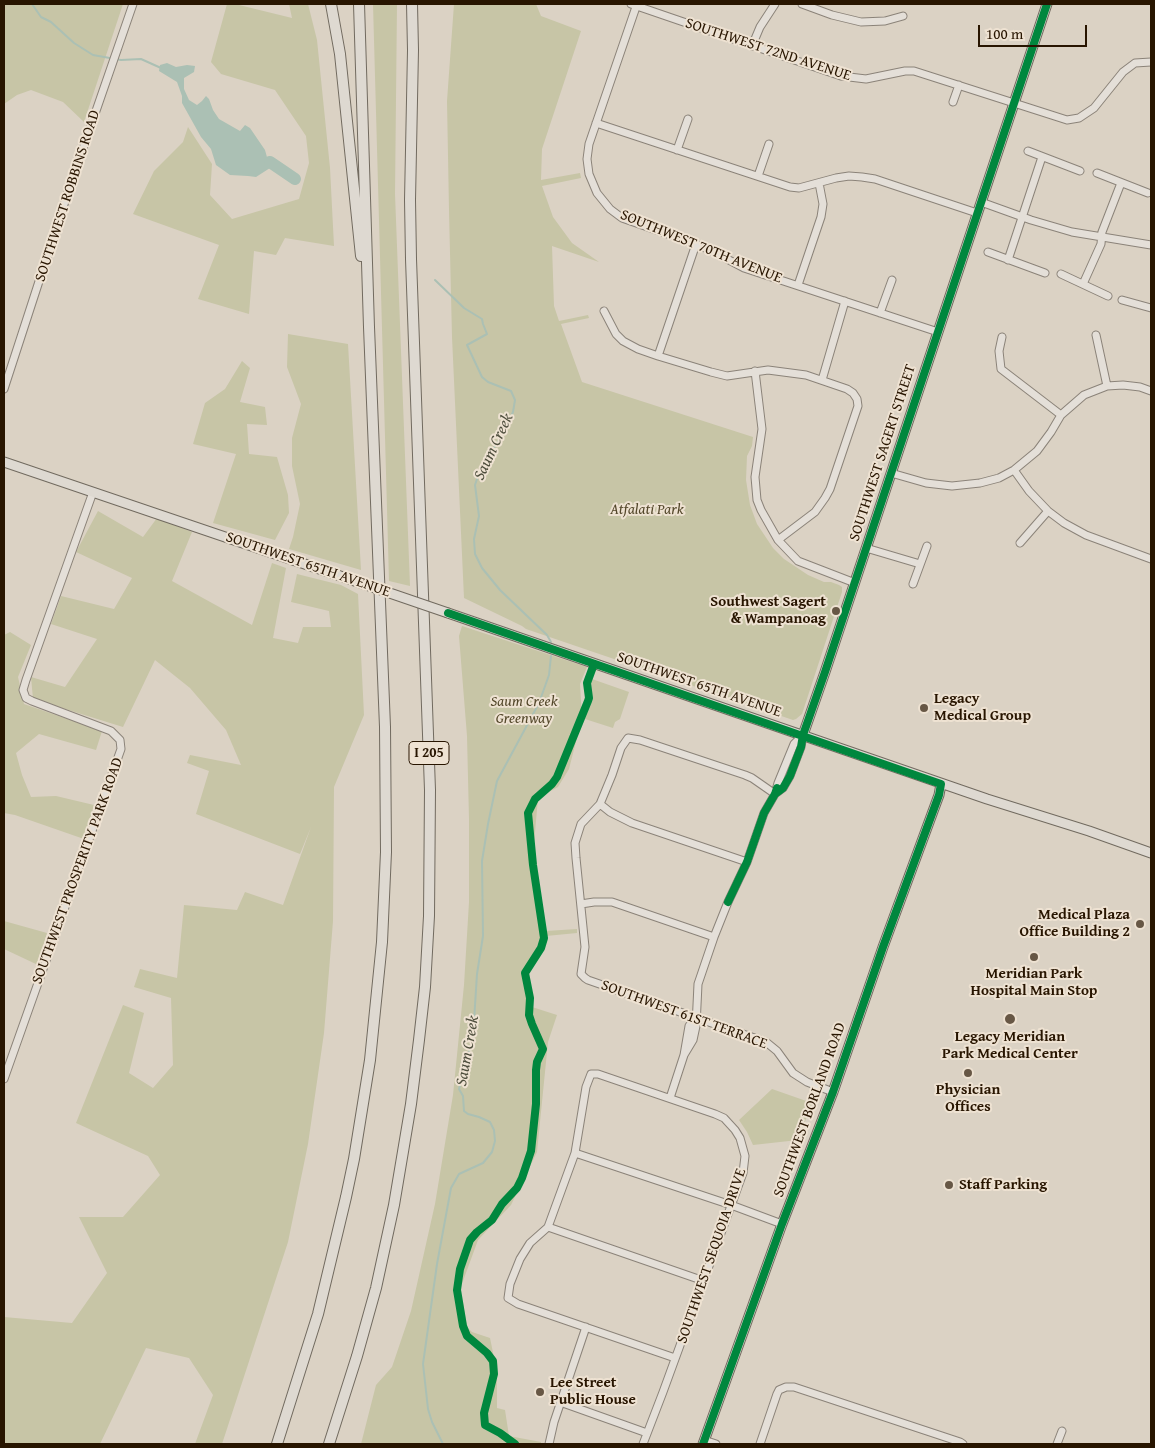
<!DOCTYPE html>
<html>
<head>
<meta charset="utf-8">
<style>
  body { margin:0 }
  #map { position:relative; width:1155px; height:1448px; overflow:hidden; background:#dbd2c4; font-family:"Gentium Book Plus",serif }
  canvas { display:block }
  .frame { position:absolute; inset:0; border:5px solid #281500; pointer-events:none }
  .scale { position:absolute; left:978px; top:25px; width:109px; height:22px; box-sizing:border-box; border:2px solid #281500; border-top:0; padding-left:6px; font-size:15px; line-height:18px; white-space:nowrap; color:#281500; -webkit-text-stroke:4px #eee2d2; paint-order:stroke }
</style>
</head>
<body>
<div id="map">
<canvas width="1155" height="1448"></canvas>
<div class="frame"></div>
<div class="scale">100 m</div>
</div>
<script>
const c = document.querySelector('canvas').getContext('2d');
c.lineJoin = 'round';
function fill(path, color) {
  c.fillStyle = color;
  c.fill(path, 'evenodd');
}
function toPath(rows) {
  const path = new Path2D();
  for (const r of rows) {
    path.moveTo(r[0], r[1]);
    for (let i = 2; i < r.length; i += 2) path.lineTo(r[i], r[i + 1]);
  }
  return path;
}
function strokePath(path, color, width, dash) {
  c.strokeStyle = color;
  c.lineWidth = width;
  c.lineCap = dash ? 'butt' : 'round';
  c.setLineDash(dash || []);
  c.stroke(path);
}
function drawText(font, color, halo, rows, align = 'center') {
  c.font = font + ' "Gentium Book Plus",serif';
  c.lineWidth = 4;
  c.setLineDash([]);
  c.textBaseline = 'middle';
  c.strokeStyle = halo;
  c.fillStyle = color;
  for (const [text, x, y, turn = 0] of rows) {
    c.save();
    c.translate(x, y);
    c.rotate((+turn || 0) * Math.PI / 180);
    c.textAlign = isNaN(turn) ? turn : align;
    if (halo) c.strokeText(text, 0, 0);
    c.fillText(text, 0, 0);
    c.restore();
  }
}
fill(toPath([
  [4,4,123,4,84,122,63,102,31,90,17,95,4,104],
  [227,4,235,4,292,18,289,4,308,4,317,40,330,168,334,246,285,238,276,255,254,251,249,314,198,299,219,245,133,214,154,171,183,142,188,127,212,164,210,195,232,219,299,199,309,163,306,136,275,90,221,74,211,62],
  [373,4,397,4,395,194,410,586,389,581],
  [454,4,536,4,541,16,581,31,542,149,541,180,580,173,581,178,542,186,553,217,572,243,599,262,552,246,554,306,559,321,588,315,589,318,561,324,582,382,753,437,752,446,747,456,746,480,750,505,757,524,773,548,784,559,808,575,824,582,831,582,839,585,842,587,842,592,802,714,796,719,793,720,526,629,522,626,464,598,452,337,449,210,447,101],
  [288,334,348,344,361,570,289,549,293,537,300,504,292,466,292,438,301,404,287,367],
  [242,361,250,368,240,402,265,407,267,425,247,424,249,454,277,457,288,495,289,513,275,540,213,523,236,454,193,444,205,403,225,389],
  [98,511,143,537,157,518,192,532,172,581,252,625,272,563,286,568,273,638,298,643,303,627,331,627,329,611,291,602,297,574,341,585,358,594,364,715,334,787,333,921,324,1033,308,1144,288,1242,222,1444,195,1444,213,1395,189,1358,146,1348,100,1444,4,1444,4,1317,72,1323,107,1273,79,1217,123,1217,160,1175,148,1156,76,1123,123,1005,144,1013,129,1073,153,1088,173,1065,171,998,134,987,140,969,177,978,184,905,237,910,245,892,283,905,311,827,300,854,196,814,209,771,187,763,190,755,241,765,226,730,190,688,155,660,123,727,33,699,31,677,65,687,97,639,51,624,61,596,114,609,132,578,76,552],
  [462,626,587,667,580,684,582,718,569,769,558,787,538,798,534,844,542,912,546,931,577,929,577,933,546,936,545,943,539,957,527,974,532,1000,532,1007,557,1015,548,1042,537,1152,511,1205,478,1240,459,1292,463,1303,467,1327,472,1332,490,1338,497,1372,497,1408,505,1410,509,1436,541,1442,541,1444,361,1444,376,1385,392,1367,411,1311,435,1204,453,1095,464,985,469,902,469,819,467,736,459,636],
  [10,632,31,645,18,677,24,704,102,731,96,750,39,734,16,753,22,775,31,797,56,796,94,805,84,839,15,815,4,813,4,635],
  [592,679,629,692,620,719,615,722,613,728,585,719,592,698,590,685],
  [4,921,47,933,38,965,4,949],
  [772,1089,812,1103,798,1140,753,1145,747,1132,739,1120]
]), '#c7c5a6');
fill(toPath([
  [167,63,176,67,187,65,195,66,194,72,184,78,184,89,189,100,197,105,202,101,206,96,209,99,213,110,219,119,240,131,245,125,250,128,265,150,270,168,256,177,248,176,230,175,216,165,211,149,201,137,182,103,182,96,177,82,159,71,160,65]
]), '#abc0b4');
strokePath(toPath([
  [32,4,41,17,51,22,74,43,93,55,121,60,141,59,161,68],
  [435,280,464,308,482,319,483,324,487,334,467,345,482,377,488,382,511,391,515,400,513,412,504,432,480,470,475,485,479,516,474,539,475,554,482,568,500,590,547,635,551,642],
  [443,1444,432,1422,428,1409,423,1364,437,1264,451,1188,459,1174,483,1163,492,1152,495,1141,494,1130,490,1122,479,1117,468,1114,464,1111,463,1096,459,1089,473,1037,477,974,483,936,482,861,488,824,497,781,539,703,549,675,551,656]
]), '#abc0b4', 2);
strokePath(toPath([
  [270,162,295,179]
]), '#abc0b4', 12);
const minor = toPath([
  [631,4,841,76,866,79,905,71,914,71,1067,120,1079,118,1094,108,1123,72,1135,63,1151,62],
  [637,4,589,144,587,159,589,174,597,193,610,209,622,218,696,244,714,252,744,268,938,332],
  [802,4,832,15,861,22,885,21,903,16],
  [752,46,760,27,775,4],
  [953,102,959,85],
  [596,123,790,187,799,188,836,178,849,176,862,177,875,179,977,213],
  [677,150,688,119],
  [1028,151,1080,171],
  [1097,173,1148,193],
  [758,176,769,144],
  [981,202,1031,220,1072,232,1151,245],
  [988,252,1045,273],
  [1008,260,1042,157],
  [1061,274,1108,296],
  [1083,284,1101,244,1102,232,1121,183],
  [798,285,821,217,823,204,819,183],
  [1122,300,1151,308],
  [604,311,616,334,623,341,638,349,658,356,711,372,727,376,768,370,806,375,847,389,853,393,857,399,858,406,830,489,825,498,815,512,778,540],
  [880,313,892,280],
  [1096,335,1107,386],
  [1002,337,999,351,1001,369,1061,415],
  [658,356,696,244],
  [755,371,762,429,755,477,757,500,761,510,778,540,798,561,855,583],
  [822,380,845,301],
  [4,389,70,186,133,4],
  [1014,470,1029,491,1048,511,1064,523,1086,535,1151,559],
  [891,473,926,483,952,486,980,483,999,478,1014,470,1037,451,1051,432,1061,415,1084,395,1107,386,1123,385,1140,387,1151,391],
  [1020,543,1048,511],
  [866,548,920,564],
  [913,584,927,546],
  [775,794,752,778,745,775,640,740,628,738,621,748,612,775,600,804,581,824,575,843,576,858,585,947,581,974,585,978,588,980,766,1042,777,1051,793,1073,807,1082,833,1092],
  [775,794,783,788,790,776,801,747,803,735],
  [600,804,610,812,632,823,747,862],
  [581,904,594,902,612,902,714,937],
  [684,1055,693,1040,696,1026,698,984,714,937,728,902,747,862,764,813,775,794,778,783,794,744,803,735],
  [4,1079,121,749,120,740,111,731,32,701,26,698,23,690,26,680,93,492],
  [670,1098,684,1055,689,1026,696,1017],
  [575,1153,731,1205,782,1224],
  [548,1227,704,1281],
  [560,1402,647,1433],
  [704,1440,716,1444],
  [549,1444,554,1422,586,1327],
  [643,1444,663,1392,743,1173,745,1156,740,1138,735,1130,724,1118,715,1114,598,1074,591,1074,586,1087,575,1153,548,1227,530,1243,520,1259,510,1284,508,1298,518,1304,675,1358],
  [760,1444,777,1394,779,1390,786,1387,794,1387,960,1442,963,1444],
  [1057,1444,1062,1431]
]);
const major = toPath([
  [4,462,340,576],
  [448,613,987,799,1089,831,1151,853],
  [803,735,825,672,1047,4],
  [703,1444,782,1224,833,1092,883,947,939,795,941,784]
]);
const highway = toPath([
  [331,4,340,54,361,256],
  [277,1444,318,1314,346,1197,354,1159,370,1060,382,942,386,852,385,727,369,327,359,4],
  [329,1444,357,1356,376,1288,394,1205,411,1104,419,1040,425,987,429,916,430,790,411,259,410,200,413,50,412,4]
]);
strokePath(minor, '#8b8379', 9);
strokePath(major, '#716a5f', 11);
strokePath(highway, '#716a5f', 12);
strokePath(minor, '#e4dfd8', 7);
strokePath(major, '#ded9d1', 9);
strokePath(highway, '#ded9d1', 10);
const majorBridge = toPath([
  [340,576,448,613]
]);
strokePath(majorBridge, '#716a5f', 11, []);
strokePath(majorBridge, '#ded9d1', 9);
strokePath(toPath([
  [448,613,941,784,939,795,883,947,833,1092,782,1224,703,1444],
  [775,794,783,788,790,776,801,747,803,735,825,672,1047,4],
  [728,902,747,862,764,813,775,794,777,788],
  [515,1444,500,1433,485,1425,484,1413,494,1374,493,1361,487,1353,467,1336,463,1326,457,1290,460,1269,470,1240,477,1232,492,1220,502,1204,517,1188,522,1178,531,1151,536,1104,536,1070,537,1062,543,1049,532,1024,529,1015,530,998,525,973,541,948,544,938,533,865,528,813,535,799,552,784,557,777,588,701,589,698,587,683,594,664]
]), '#00873e', 8);
for (const [x, y, r, color] of [
  [836,611,5,"#675745"],
  [924,708,5,"#675745"],
  [1140,924,5,"#675745"],
  [1034,957,5,"#675745"],
  [1010,1019,6,"#675745"],
  [968,1073,5,"#675745"],
  [949,1185,5,"#675745"],
  [540,1392,5,"#675745"]
]) {
  const dot = new Path2D();
  dot.arc(x, y, r, 0, 2 * Math.PI);
  c.fillStyle = color;
  c.fill(dot);
  strokePath(dot, '#eee2d2', 2);
}
for (const [x, y, w] of [
  [429,753,40]
]) {
  const box = new Path2D();
  box.roundRect(x - w / 2, y - 11.5, w, 23, 4);
  c.fillStyle = '#eee2d2';
  c.fill(box);
  strokePath(box, '#281500', 1);
}
drawText('bold 14px', '#281500', null, [
  ["I 205",429,753]
]);
drawText('15px', '#281500', '#eee2d2', [
  ["SOUTHWEST 72ND AVENUE",768,50,18],
  ["SOUTHWEST ROBBINS ROAD",68,196,-72],
  ["SOUTHWEST 70TH AVENUE",701,247,22],
  ["SOUTHWEST SAGERT STREET",883,453,-72],
  ["SOUTHWEST 65TH AVENUE",308,565,19],
  ["SOUTHWEST 65TH AVENUE",699,685,19],
  ["SOUTHWEST PROSPERITY PARK ROAD",78,871,-70],
  ["SOUTHWEST 61ST TERRACE",684,1015,20],
  ["SOUTHWEST BORLAND ROAD",810,1110,-70],
  ["SOUTHWEST SEQUOIA DRIVE",712,1256,-71]
]);
drawText('italic 15px', '#53472a', '#eee2d2', [
  ["Atfalati Park",647,510],
  ["Saum Creek",524,702],
  ["Greenway",524,719]
]);
drawText('bold 15px', '#281500', '#eee2d2', [
  ["Southwest Sagert",826,602,"right"],
  ["& Wampanoag",826,619,"right"],
  ["Legacy",934,699],
  ["Medical Group",934,716],
  ["Medical Plaza",1130,915,"right"],
  ["Office Building 2",1130,932,"right"],
  ["Meridian Park",1034,974,"center"],
  ["Hospital Main Stop",1034,991,"center"],
  ["Legacy Meridian",1010,1037,"center"],
  ["Park Medical Center",1010,1054,"center"],
  ["Physician",968,1090,"center"],
  ["Offices",968,1107,"center"],
  ["Staff Parking",959,1185],
  ["Lee Street",550,1383],
  ["Public House",550,1400]
], 'left');
drawText('italic 16px', '#4e4e3d', '#eee2d2', [
  ["Saum Creek",494,447,-65],
  ["Saum Creek",468,1051,-80]
]);
</script>
</body>
</html>
